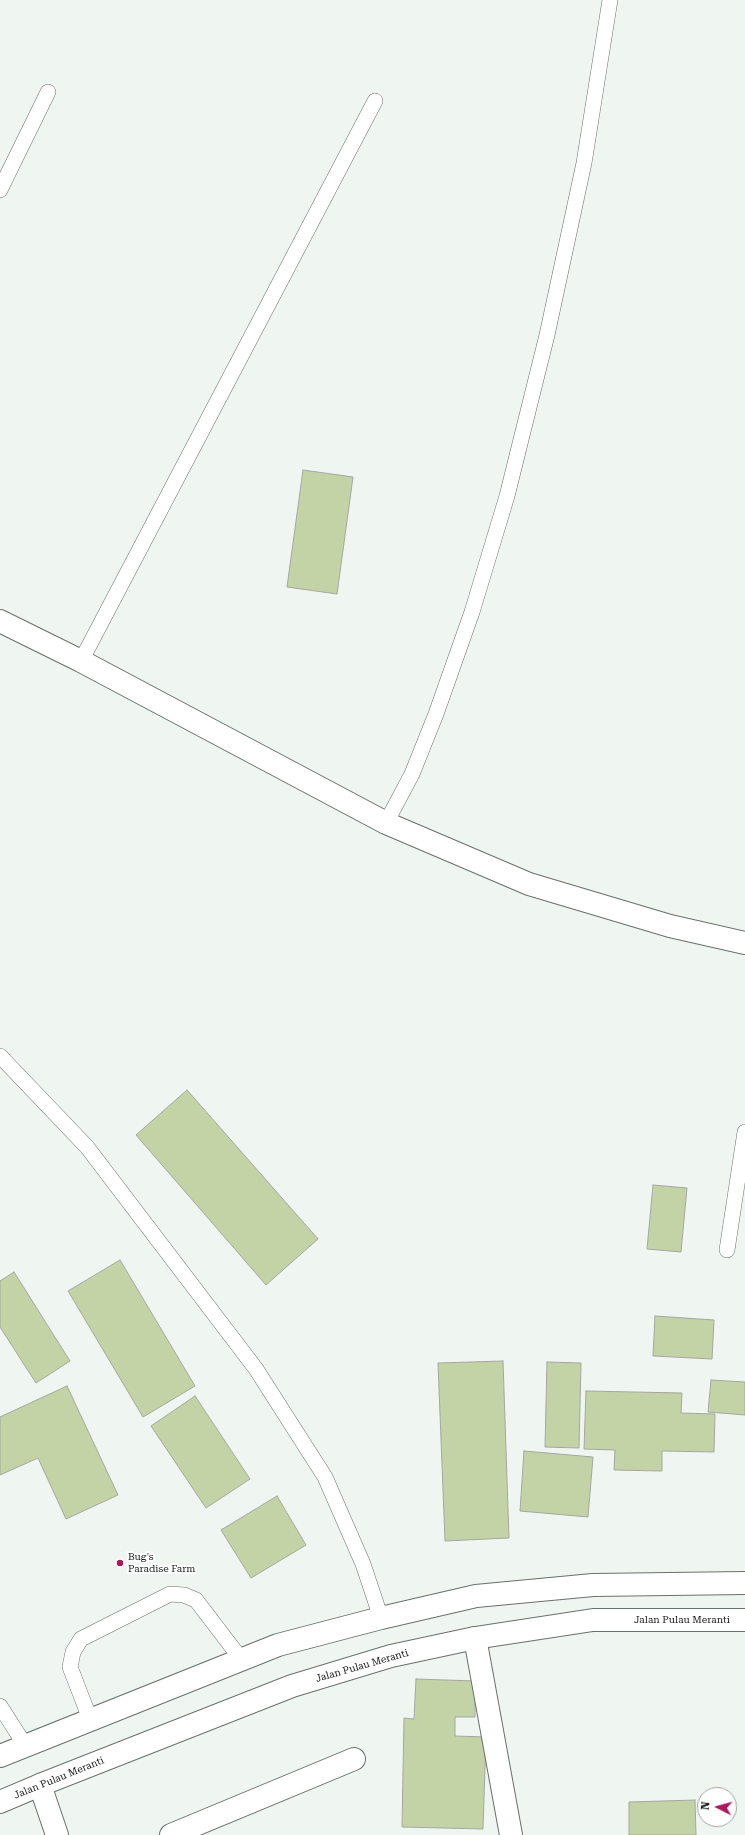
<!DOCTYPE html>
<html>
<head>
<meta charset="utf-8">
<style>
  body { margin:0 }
  #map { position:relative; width:745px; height:1835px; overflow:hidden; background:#eff6f1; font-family:"Roboto Serif",serif }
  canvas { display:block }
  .north { position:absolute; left:697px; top:1787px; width:40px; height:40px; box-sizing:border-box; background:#fff; border:1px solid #a2a3a3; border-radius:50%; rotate:276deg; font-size:11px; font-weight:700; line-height:16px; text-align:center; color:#171918 }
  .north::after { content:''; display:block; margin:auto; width:14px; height:18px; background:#a81a5a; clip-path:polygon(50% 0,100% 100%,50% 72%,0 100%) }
</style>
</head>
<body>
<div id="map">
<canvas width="745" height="1835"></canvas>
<div class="north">N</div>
</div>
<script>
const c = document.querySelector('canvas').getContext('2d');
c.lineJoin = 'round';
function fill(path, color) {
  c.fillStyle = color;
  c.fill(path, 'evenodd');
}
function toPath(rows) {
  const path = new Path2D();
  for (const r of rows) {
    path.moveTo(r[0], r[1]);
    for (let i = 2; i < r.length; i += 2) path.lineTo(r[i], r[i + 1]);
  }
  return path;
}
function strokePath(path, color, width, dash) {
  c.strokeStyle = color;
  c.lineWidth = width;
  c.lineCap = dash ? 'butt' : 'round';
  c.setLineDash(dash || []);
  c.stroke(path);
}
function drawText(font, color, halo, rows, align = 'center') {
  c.font = font + ' "Roboto Serif",serif';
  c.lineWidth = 4;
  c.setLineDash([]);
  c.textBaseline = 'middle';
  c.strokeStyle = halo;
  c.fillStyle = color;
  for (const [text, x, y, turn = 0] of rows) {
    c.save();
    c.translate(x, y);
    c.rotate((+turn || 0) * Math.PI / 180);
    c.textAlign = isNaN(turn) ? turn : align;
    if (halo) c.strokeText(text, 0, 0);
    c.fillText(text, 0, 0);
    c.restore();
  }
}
const building = toPath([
  [303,470,353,477,337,594,287,587,303,470],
  [187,1090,318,1239,266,1285,136,1135,187,1090],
  [653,1185,687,1188,681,1252,647,1249,653,1185],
  [120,1260,195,1386,143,1417,68,1291,120,1260],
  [14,1272,70,1361,36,1383,0,1327,0,1281,14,1272],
  [655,1316,714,1320,712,1359,653,1356,655,1316],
  [503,1361,509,1538,445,1541,438,1363,503,1361],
  [547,1362,581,1363,579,1448,545,1447,547,1362],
  [711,1380,745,1382,745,1415,708,1412,711,1380],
  [67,1386,118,1495,66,1519,38,1458,0,1475,0,1417,67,1386],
  [586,1391,682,1393,681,1413,715,1414,714,1452,662,1451,662,1471,614,1470,615,1450,584,1449,586,1391],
  [195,1396,250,1479,206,1508,151,1426,195,1396],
  [524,1451,593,1457,588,1517,520,1511,524,1451],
  [277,1496,306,1545,251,1578,221,1530,277,1496],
  [416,1679,475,1681,475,1717,455,1717,455,1736,486,1737,483,1829,402,1827,404,1718,414,1719,416,1679],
  [695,1800,696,1835,629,1835,629,1802,695,1800]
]);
fill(building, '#c3d3a6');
strokePath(building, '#a4a7a0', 1);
const service = toPath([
  [0,190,48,92],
  [81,661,375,101],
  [386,823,412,774,436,714,472,612,507,496,547,335,584,163,610,0],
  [0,1056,87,1147,256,1369,325,1477,363,1564,381,1618],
  [727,1250,745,1132],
  [0,1706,25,1745],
  [90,1719,70,1667,73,1652,81,1639,170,1594,184,1595,196,1600,241,1659]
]);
const minor = toPath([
  [0,621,81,661,386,823,529,884,670,926,745,943],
  [475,1638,511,1835],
  [40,1785,57,1835],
  [171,1835,354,1759]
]);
const primary = toPath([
  [0,1756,278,1645,381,1618,476,1596,593,1585,745,1583],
  [0,1802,40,1785,292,1686,391,1656,475,1638,593,1620,745,1620]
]);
strokePath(service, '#6a706c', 16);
strokePath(minor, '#6a706c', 24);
strokePath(primary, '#6a706c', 24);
strokePath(service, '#fff', 15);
strokePath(minor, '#fff', 22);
strokePath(primary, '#fff', 22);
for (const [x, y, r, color] of [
  [120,1563,4,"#a81a5a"]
]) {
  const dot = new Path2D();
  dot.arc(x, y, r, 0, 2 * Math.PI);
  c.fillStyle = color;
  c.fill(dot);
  strokePath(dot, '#fff', 1.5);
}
drawText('10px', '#171918', '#fff', [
  ["Bug's",128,1557],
  ["Paradise Farm",128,1569]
], 'left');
drawText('10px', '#171918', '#fff', [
  ["Jalan Pulau Meranti",682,1620],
  ["Jalan Pulau Meranti",362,1666,-16],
  ["Jalan Pulau Meranti",59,1778,-22]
]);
</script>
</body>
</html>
